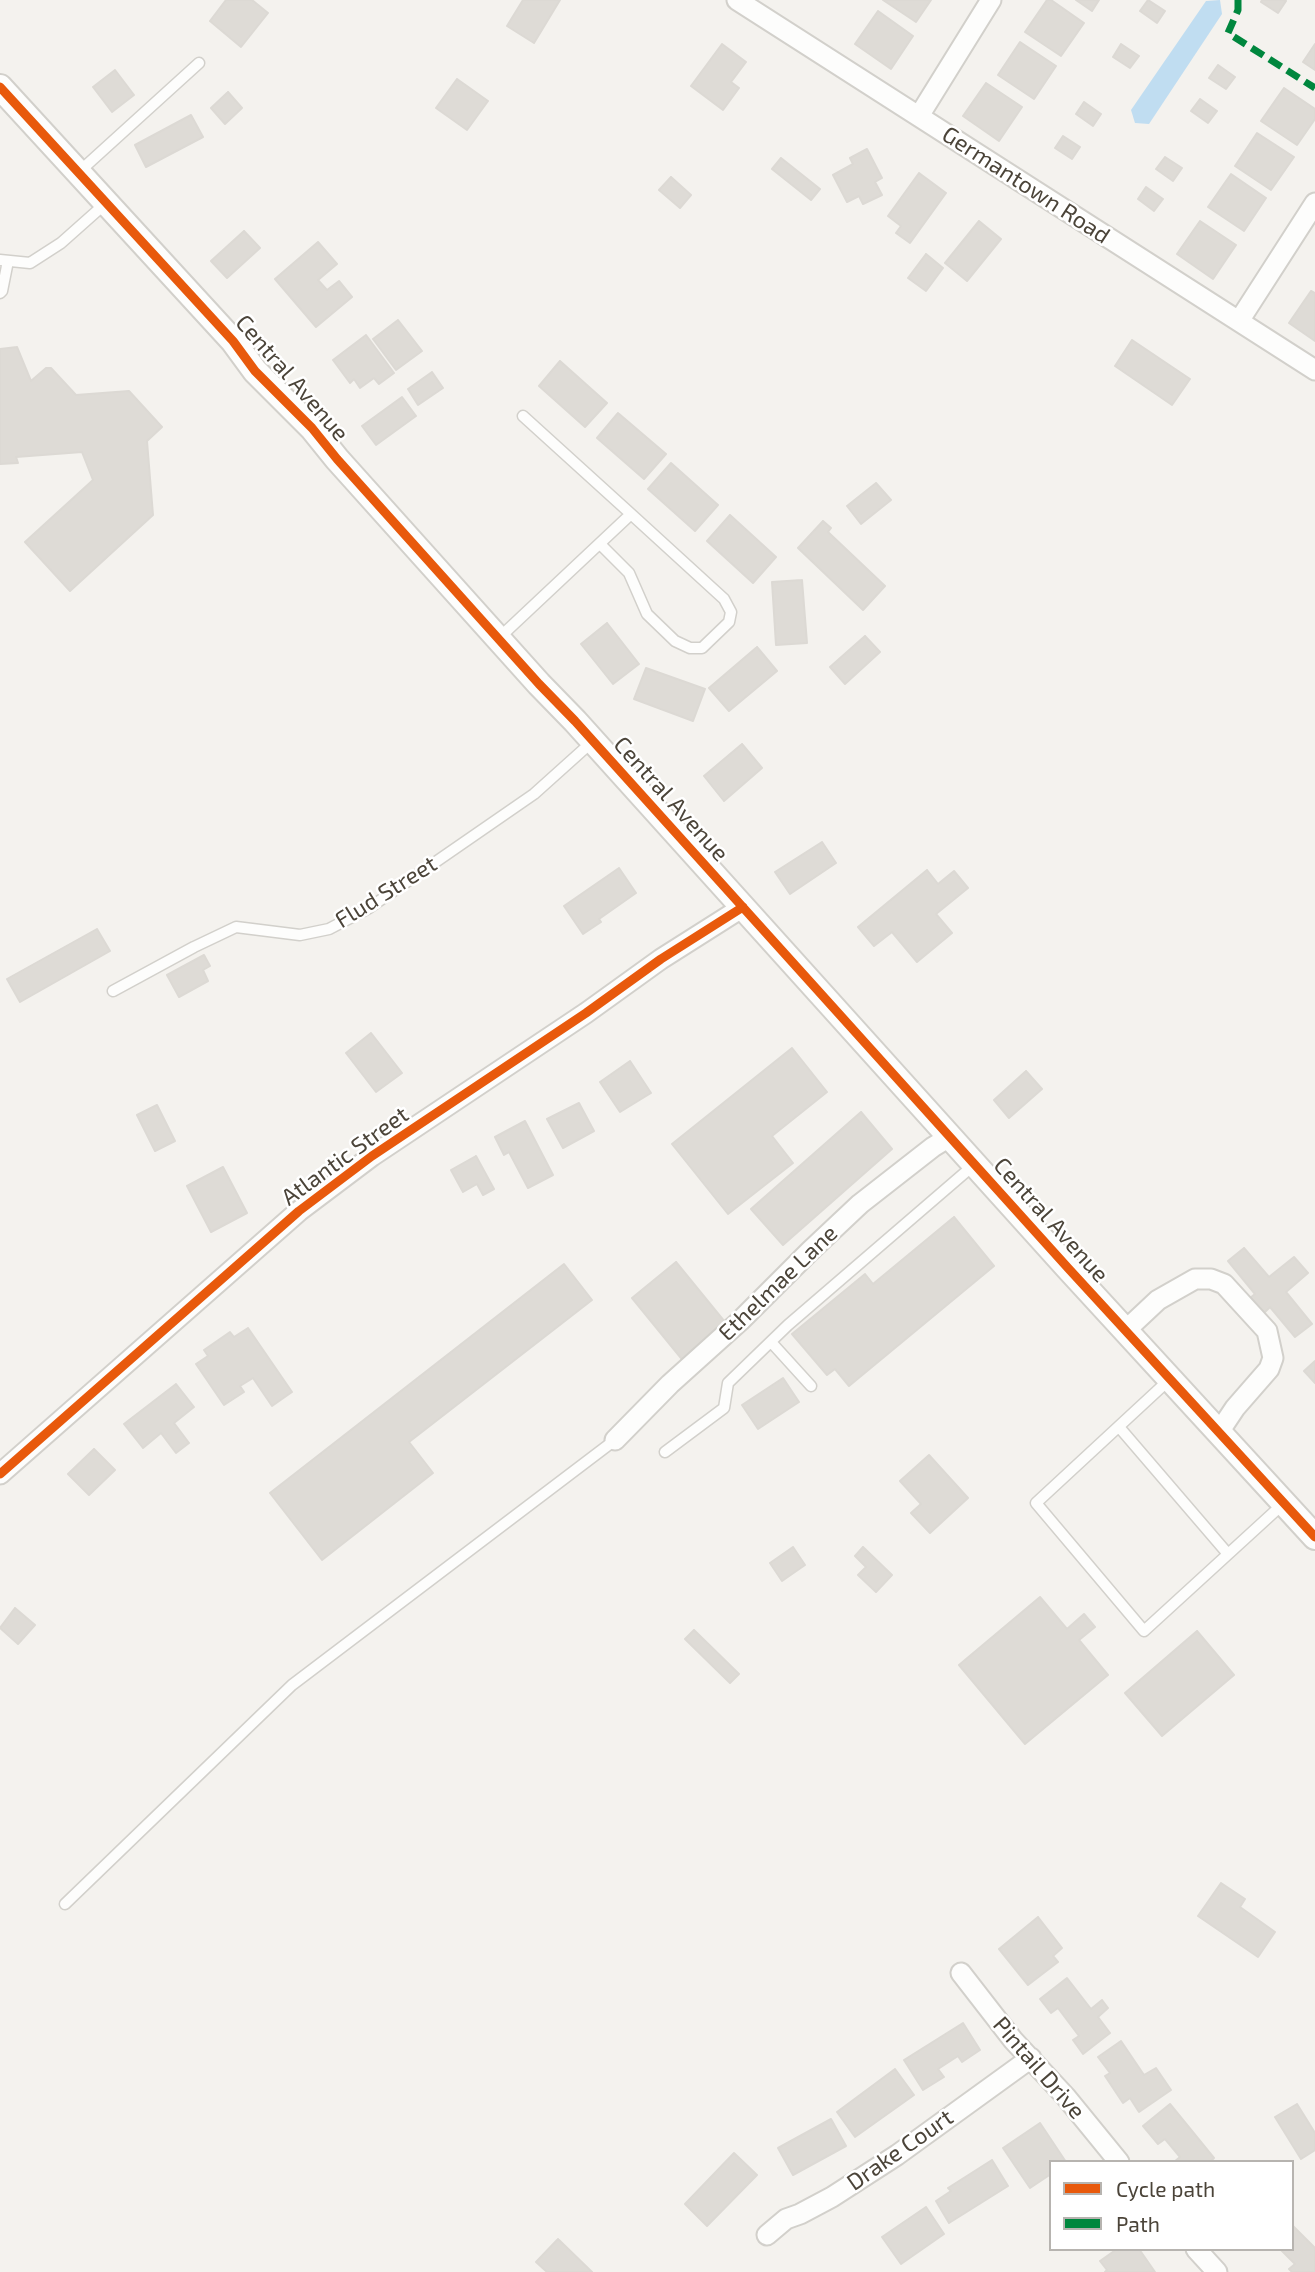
<!DOCTYPE html>
<html>
<head>
<meta charset="utf-8">
<style>
  body { margin:0 }
  #map { position:relative; width:1315px; height:2272px; overflow:hidden; background:#f4f2ee; font-family:"Exo 2",sans-serif }
  canvas { display:block }
  .legend { position:absolute; left:1049px; top:2160px; width:245px; height:91px; box-sizing:border-box; background:#fff; border:2px solid #b7b4b0; margin:0; padding:9px 12px; list-style:none; font-size:21px; color:#4b4439 }
  .legend li { display:flex; align-items:center; gap:14px; height:35px }
  .legend b { width:35px; border:2px solid #b7b4b0 }
</style>
</head>
<body>
<div id="map">
<canvas width="1315" height="2272"></canvas>
<ul class="legend">
<li><b style="height:9px;background:#e8590c"></b>Cycle path</li>
<li><b style="height:9px;background:#00873e"></b>Path</li>
</ul>
</div>
<script>
const c = document.querySelector('canvas').getContext('2d');
c.lineJoin = 'round';
function fill(path, color) {
  c.fillStyle = color;
  c.fill(path, 'evenodd');
}
function toPath(rows) {
  const path = new Path2D();
  for (const r of rows) {
    path.moveTo(r[0], r[1]);
    for (let i = 2; i < r.length; i += 2) path.lineTo(r[i], r[i + 1]);
  }
  return path;
}
function strokePath(path, color, width, dash) {
  c.strokeStyle = color;
  c.lineWidth = width;
  c.lineCap = dash ? 'butt' : 'round';
  c.setLineDash(dash || []);
  c.stroke(path);
}
function drawText(font, color, halo, rows, align = 'center') {
  c.font = font + ' "Exo 2",sans-serif';
  c.lineWidth = 5;
  c.setLineDash([]);
  c.textBaseline = 'middle';
  c.strokeStyle = halo;
  c.fillStyle = color;
  for (const [text, x, y, turn = 0] of rows) {
    c.save();
    c.translate(x, y);
    c.rotate((+turn || 0) * Math.PI / 180);
    c.textAlign = isNaN(turn) ? turn : align;
    if (halo) c.strokeText(text, 0, 0);
    c.fillText(text, 0, 0);
    c.restore();
  }
}
fill(toPath([
  [1220,0,1222,14,1149,124,1135,123,1131,110,1206,1]
]), '#c0ddf1');
const building = toPath([
  [226,0,252,0,268,13,241,47,210,21,226,0],
  [523,0,560,0,534,43,507,26,523,0],
  [883,0,931,0,916,22,883,0],
  [1047,0,1051,0,1084,23,1061,56,1025,32,1047,0],
  [1076,0,1099,0,1092,11,1076,0],
  [1148,0,1165,11,1157,23,1140,11,1148,0],
  [1262,0,1284,0,1286,1,1278,13,1261,2,1262,0],
  [878,11,913,36,891,69,855,44,878,11],
  [1020,42,1056,66,1034,99,998,75,1020,42],
  [722,44,746,62,731,82,739,88,723,110,691,86,722,44],
  [1121,44,1139,56,1130,68,1113,57,1121,44],
  [1315,44,1315,70,1303,62,1315,44],
  [1218,65,1235,77,1226,89,1209,78,1218,65],
  [115,70,134,95,112,112,93,87,115,70],
  [457,79,488,101,467,130,436,108,457,79],
  [986,83,1022,107,999,141,963,116,986,83],
  [1284,88,1315,109,1315,119,1297,145,1261,121,1284,88],
  [228,92,242,108,225,124,211,108,228,92],
  [1200,99,1217,111,1208,123,1191,111,1200,99],
  [1084,102,1101,114,1093,126,1076,114,1084,102],
  [191,115,203,137,146,167,135,145,191,115],
  [1257,133,1294,157,1271,190,1235,166,1257,133],
  [1063,136,1080,147,1072,159,1055,148,1063,136],
  [867,149,882,178,875,182,882,195,863,204,859,196,847,202,833,175,853,164,850,158,867,149],
  [1165,157,1182,168,1173,181,1156,169,1165,157],
  [781,158,820,189,811,200,772,169,781,158],
  [919,173,946,193,910,243,896,233,901,226,888,216,919,173],
  [1231,174,1266,198,1244,231,1208,207,1231,174],
  [671,177,691,195,680,208,659,190,671,177],
  [1146,187,1163,199,1154,211,1138,199,1146,187],
  [979,221,1001,239,967,281,945,263,979,221],
  [1200,221,1236,245,1213,279,1177,254,1200,221],
  [244,231,260,248,227,278,211,261,244,231],
  [318,242,337,264,318,280,327,290,339,281,352,297,316,327,275,279,318,242],
  [926,254,943,268,926,291,908,278,926,254],
  [1311,291,1315,293,1315,341,1289,323,1311,291],
  [398,320,422,351,396,370,373,339,398,320],
  [366,335,394,373,379,384,374,378,360,388,354,379,350,383,333,360,366,335],
  [1132,340,1190,379,1172,405,1115,366,1132,340],
  [17,347,31,381,46,368,51,368,76,395,129,391,162,427,147,441,153,515,70,591,25,542,93,480,82,452,16,457,18,463,0,464,0,349,17,347],
  [560,361,607,403,585,427,539,386,560,361],
  [432,372,443,388,418,405,408,389,432,372],
  [402,397,416,416,376,445,362,426,402,397],
  [618,413,666,454,644,479,597,438,618,413],
  [671,463,718,505,695,531,648,489,671,463],
  [876,483,891,500,861,524,847,506,876,483],
  [730,515,776,557,753,583,707,541,730,515],
  [823,521,831,528,828,532,885,586,863,610,798,548,823,521],
  [802,580,807,643,776,645,772,582,802,580],
  [607,623,639,664,613,684,581,644,607,623],
  [865,636,880,652,845,684,830,667,865,636],
  [757,647,777,671,729,711,709,688,757,647],
  [646,668,705,689,693,721,634,699,646,668],
  [742,744,762,768,724,801,704,776,742,744],
  [822,842,836,863,790,894,775,872,822,842],
  [619,868,636,893,599,919,601,922,583,934,564,906,619,868],
  [927,870,938,884,954,871,968,888,936,914,952,933,917,962,892,932,874,946,858,927,927,870],
  [97,929,110,951,20,1002,7,979,97,929],
  [204,955,210,966,203,970,208,981,179,997,167,975,204,955],
  [371,1033,402,1073,376,1092,346,1053,371,1033],
  [792,1048,827,1092,772,1136,793,1163,728,1214,672,1144,792,1048],
  [630,1061,651,1093,620,1112,600,1082,630,1061],
  [1026,1071,1042,1089,1009,1118,994,1100,1026,1071],
  [579,1103,594,1131,563,1148,547,1119,579,1103],
  [157,1105,175,1141,155,1151,137,1115,157,1105],
  [861,1112,892,1149,783,1245,751,1209,861,1112],
  [525,1121,553,1175,528,1188,509,1152,504,1155,495,1137,525,1121],
  [476,1156,494,1189,483,1195,477,1184,463,1192,451,1170,476,1156],
  [223,1167,247,1213,211,1232,187,1186,223,1167],
  [954,1217,994,1266,849,1386,835,1369,827,1375,792,1334,865,1274,873,1284,954,1217],
  [1244,1248,1269,1277,1294,1257,1308,1273,1286,1292,1312,1324,1295,1337,1270,1307,1263,1314,1250,1298,1255,1294,1228,1261,1244,1248],
  [676,1262,729,1327,685,1363,632,1298,676,1262],
  [564,1264,592,1300,409,1442,433,1473,322,1560,270,1493,564,1264],
  [248,1328,292,1392,272,1406,253,1378,240,1386,244,1392,224,1405,196,1364,208,1356,204,1350,230,1332,234,1337,248,1328],
  [1315,1361,1315,1383,1304,1371,1315,1361],
  [783,1378,799,1402,758,1429,742,1405,783,1378],
  [176,1384,194,1407,174,1423,189,1443,176,1453,161,1433,143,1448,124,1424,176,1384],
  [94,1449,115,1470,89,1495,68,1474,94,1449],
  [929,1455,968,1498,930,1533,911,1513,921,1504,900,1481,929,1455],
  [793,1547,805,1565,782,1581,770,1563,793,1547],
  [863,1547,892,1575,876,1592,858,1575,866,1567,855,1556,863,1547],
  [1040,1597,1067,1629,1084,1614,1095,1627,1079,1640,1108,1675,1025,1744,959,1665,1040,1597],
  [15,1608,35,1625,18,1644,0,1628,15,1608],
  [694,1630,739,1674,730,1683,685,1639,694,1630],
  [1197,1631,1234,1675,1162,1736,1125,1693,1197,1631],
  [1221,1883,1245,1899,1240,1907,1275,1932,1258,1957,1198,1916,1221,1883],
  [1038,1917,1062,1948,1053,1956,1058,1962,1028,1985,999,1949,1038,1917],
  [1067,1978,1091,2009,1102,2000,1108,2008,1098,2017,1110,2033,1083,2054,1073,2040,1079,2036,1058,2008,1051,2013,1040,1999,1067,1978],
  [963,2023,980,2050,962,2062,958,2056,938,2069,944,2077,923,2090,904,2060,963,2023],
  [1121,2041,1144,2075,1156,2068,1171,2090,1139,2112,1130,2098,1123,2103,1105,2076,1110,2073,1098,2057,1121,2041],
  [895,2069,914,2095,855,2137,837,2112,895,2069],
  [1170,2104,1214,2158,1210,2162,1174,2162,1180,2157,1165,2139,1158,2144,1143,2126,1170,2104],
  [1297,2104,1315,2133,1315,2150,1301,2159,1275,2117,1297,2104],
  [831,2119,846,2146,793,2175,778,2148,831,2119],
  [1040,2123,1066,2162,1051,2162,1051,2174,1030,2188,1003,2148,1040,2123],
  [734,2153,757,2175,707,2226,685,2204,734,2153],
  [992,2160,1008,2186,949,2223,936,2201,951,2191,948,2188,992,2160],
  [926,2207,944,2234,901,2264,882,2237,926,2207],
  [1292,2225,1315,2248,1315,2272,1292,2272,1289,2269,1295,2264,1280,2249,1292,2249,1292,2225],
  [558,2239,592,2272,547,2272,536,2262,558,2239],
  [1117,2249,1139,2249,1155,2272,1105,2272,1107,2270,1100,2261,1117,2249]
]);
fill(building, '#dedbd6');
strokePath(building, '#dcd9d4', 2);
const service = toPath([
  [80,171,199,63],
  [0,260,30,263,61,243,106,203],
  [0,293,2,291,8,261],
  [523,416,631,514],
  [499,638,631,514,724,599,731,612,729,622,702,648,690,648,675,641,647,614,629,573,600,544],
  [113,991,194,947,236,927,300,935,329,929,369,908,534,794,593,741],
  [771,1342,811,1386],
  [1170,1379,1036,1503,1144,1631,1284,1503],
  [1119,1427,1228,1554],
  [665,1452,724,1408,728,1383,788,1325,975,1164],
  [65,1904,292,1685,615,1440]
]);
const minor = toPath([
  [737,0,1315,370],
  [919,116,991,0],
  [1239,321,1315,203],
  [1126,1330,1158,1300,1195,1279,1211,1279,1224,1284,1267,1331,1273,1358,1269,1369,1235,1408,1219,1432],
  [615,1440,670,1384,740,1321,810,1251,860,1204,933,1147,951,1136],
  [0,1474,299,1211,372,1156,586,1013,661,959,743,907],
  [961,1973,1013,2040,1066,2097,1119,2162],
  [767,2235,786,2219,800,2214,832,2197,897,2155,1031,2058],
  [1196,2249,1217,2272]
]);
const tertiary = toPath([
  [0,87,233,341,255,371,312,428,337,459,539,684,575,721,1068,1268,1315,1537]
]);
strokePath(service, '#d2d0cb', 13);
strokePath(minor, '#d2d0cb', 23);
strokePath(tertiary, '#d2d0cb', 28);
strokePath(service, '#fdfdfc', 10);
strokePath(minor, '#fdfdfc', 19);
strokePath(tertiary, '#fdfdfc', 24);
strokePath(toPath([
  [1238,0,1238,10,1228,33,1315,88]
]), '#00873e', 7, [14, 7]);
strokePath(toPath([
  [0,87,233,341,255,371,312,428,337,459,539,684,575,721,1068,1268,1315,1537],
  [0,1474,299,1211,372,1156,586,1013,661,959,743,907]
]), '#e8590c', 9);
drawText('23px', '#4b4439', '#fff', [
  ["Germantown Road",1026,185,33],
  ["Central Avenue",292,378,49],
  ["Central Avenue",671,799,48],
  ["Flud Street",386,892,-32],
  ["Atlantic Street",345,1156,-36],
  ["Central Avenue",1051,1220,48],
  ["Ethelmae Lane",778,1283,-44],
  ["Pintail Drive",1039,2068,49],
  ["Drake Court",900,2150,-35]
]);
</script>
</body>
</html>
